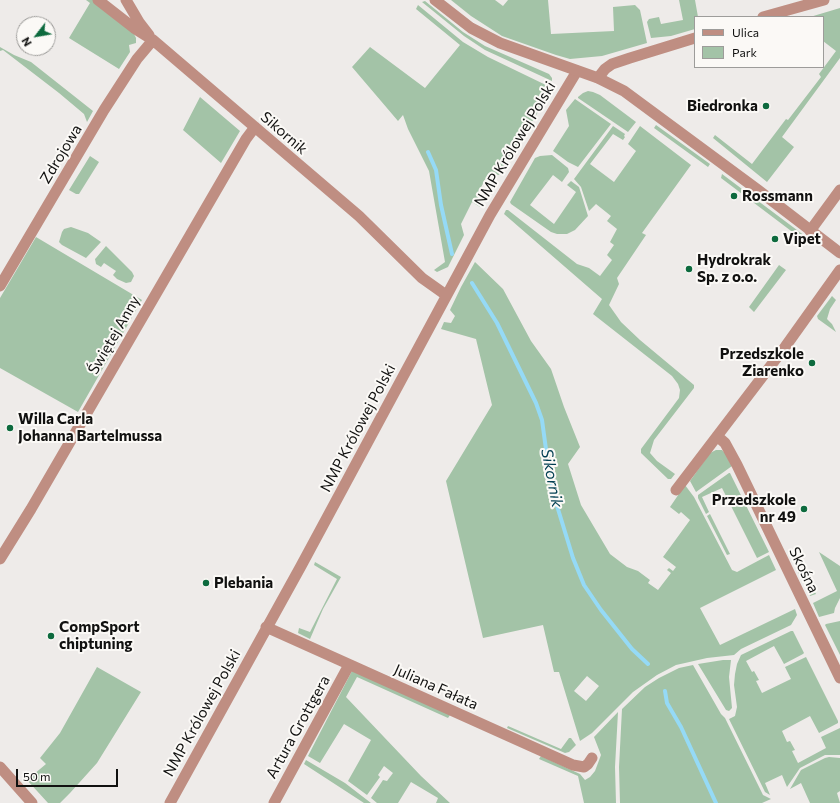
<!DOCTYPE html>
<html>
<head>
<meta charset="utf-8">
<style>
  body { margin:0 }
  #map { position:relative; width:840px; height:803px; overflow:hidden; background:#eeebe9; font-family:Commissioner,sans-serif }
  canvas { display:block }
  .legend { position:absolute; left:694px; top:16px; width:130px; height:52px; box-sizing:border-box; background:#fbf9f6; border:1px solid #9d9c9a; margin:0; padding:5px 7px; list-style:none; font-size:12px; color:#111110 }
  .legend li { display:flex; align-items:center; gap:8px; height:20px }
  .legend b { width:20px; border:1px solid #9d9c9a }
  .north { position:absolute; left:16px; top:16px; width:40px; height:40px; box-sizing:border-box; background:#fbf9f6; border:1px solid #9d9c9a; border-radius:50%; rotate:239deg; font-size:11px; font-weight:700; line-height:16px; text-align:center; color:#111110 }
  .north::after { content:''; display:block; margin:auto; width:14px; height:18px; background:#0d6a3e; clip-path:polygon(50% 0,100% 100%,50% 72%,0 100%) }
  .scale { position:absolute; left:16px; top:769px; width:102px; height:18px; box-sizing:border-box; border:2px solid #111110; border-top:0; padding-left:5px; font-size:12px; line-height:14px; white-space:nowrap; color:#111110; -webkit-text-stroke:3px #fbf9f6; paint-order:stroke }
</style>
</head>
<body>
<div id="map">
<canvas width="840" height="803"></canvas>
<ul class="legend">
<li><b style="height:5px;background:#bf8e82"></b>Ulica</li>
<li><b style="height:11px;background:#a3c3a7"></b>Park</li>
</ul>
<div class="north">N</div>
<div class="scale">50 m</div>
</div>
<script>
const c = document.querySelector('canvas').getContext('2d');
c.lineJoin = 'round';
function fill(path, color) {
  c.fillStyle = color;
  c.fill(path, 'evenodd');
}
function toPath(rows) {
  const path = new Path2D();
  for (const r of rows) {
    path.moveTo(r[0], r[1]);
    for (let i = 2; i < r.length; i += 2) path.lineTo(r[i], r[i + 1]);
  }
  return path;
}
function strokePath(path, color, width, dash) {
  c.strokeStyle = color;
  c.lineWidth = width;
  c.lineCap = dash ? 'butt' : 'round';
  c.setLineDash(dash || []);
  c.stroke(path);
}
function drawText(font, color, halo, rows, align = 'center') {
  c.font = font + ' Commissioner,sans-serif';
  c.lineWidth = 4;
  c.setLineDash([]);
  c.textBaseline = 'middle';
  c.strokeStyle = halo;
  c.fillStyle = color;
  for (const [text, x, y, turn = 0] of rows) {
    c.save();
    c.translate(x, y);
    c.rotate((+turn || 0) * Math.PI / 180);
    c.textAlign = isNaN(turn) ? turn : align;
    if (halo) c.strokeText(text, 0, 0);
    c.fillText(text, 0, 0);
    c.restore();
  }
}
fill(toPath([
  [86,0,94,0,134,34,136,38,136,43,129,45,130,52,119,69,69,38,90,3],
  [451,0,495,0,503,6,508,0,548,0,551,34,614,31,613,7,635,5,640,10,647,43,602,56,570,59,556,55,502,36,471,16],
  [679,0,695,0,698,17,695,17,695,29,671,36,651,38,647,22,649,19,659,17,661,24,683,20],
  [425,1,463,32,485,46,549,74,552,78,552,81,485,50,464,36,422,2],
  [418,5,463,42,488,57,550,87,551,91,499,175,489,173,476,196,483,201,480,207,472,202,461,224,464,235,448,267,437,272,434,270,445,262,429,171,408,129,403,115,398,121,352,67,370,47,425,88,460,45,416,9],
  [840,8,840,58,782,137,794,147,767,182,713,138,715,135,752,164,786,119,788,120,821,77,819,74,836,51,823,41,823,17,810,17],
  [0,47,14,55,31,62,93,111,87,122,84,114,59,93,3,50,0,51],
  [588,91,593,92,600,95,636,122,628,132,578,98,578,97,583,93],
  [200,97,240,131,221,163,183,130],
  [575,99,611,124,578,167,568,162,553,151,569,126,566,110],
  [656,125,710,164,708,167,654,128],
  [613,126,625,134,624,136,625,137,623,140,613,134,590,164,614,182,636,151,628,144,640,126,691,165,642,233,646,235,617,278,619,284,609,305,621,322,640,340,694,385,694,388,654,440,650,453,657,461,675,474,671,479,668,479,641,453,641,449,679,398,680,390,678,384,672,376,593,314,602,299,504,214,506,210,508,210,577,264,589,268,600,276,612,260,607,255,614,245,610,242,617,229,607,221,611,216,596,204,589,211,581,187,574,179],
  [552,155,568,168,569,172,562,182,553,175,530,205,554,224,576,192,567,185,571,181,579,187,588,216,575,230,567,234,557,234,551,232,511,204,510,202,535,158,540,156],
  [90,156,99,162,79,194,76,194,69,190],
  [722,174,813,242,811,246,721,178],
  [71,227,88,233,101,242,86,258,62,245,59,242,62,232,64,229],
  [36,237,142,300,78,412,0,368,0,298],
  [106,246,132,272,134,276,131,282,126,283,117,279,113,275,116,271,104,263,101,267,96,264,95,259,96,258],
  [475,262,503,289,531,341,551,369,564,407,580,447,568,464,581,505,610,554,627,567,638,571,650,580,648,583,658,590,671,573,667,570,669,568,673,571,676,567,663,557,690,520,681,512,679,514,670,507,685,485,694,497,732,570,737,572,769,555,776,570,700,608,720,645,795,609,797,615,791,625,741,649,734,655,707,658,685,663,676,665,657,675,633,692,592,733,580,741,559,672,554,672,543,625,483,638,446,481,492,405,476,339,441,329,444,322,451,323,455,316,450,310,461,287],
  [587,676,599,686,586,701,574,691],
  [779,265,786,270,754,312,749,307],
  [832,296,836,300,830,309,827,319,832,324,836,332,818,319,817,316],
  [716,450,722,450,725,453,732,466,696,492,690,481,710,453],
  [729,473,730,473,769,552,757,558,722,488,702,497,709,512,706,514,698,498,698,495],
  [710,514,730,554,727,555,707,516],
  [819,552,840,566,840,598,835,608,834,613,819,617,813,603,837,591],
  [315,562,341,577,323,609,310,639,298,633,299,628,310,632,337,579,314,565],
  [804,569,816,594,810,596,798,572],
  [840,621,840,655,825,625,826,624],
  [791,631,793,631,804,653,803,654,784,664,774,646,746,661,752,672,754,671,759,680,756,681,762,693,791,679,785,667,806,657,838,721,838,723,819,733,810,716,782,731,787,742,790,741,795,750,792,751,798,763,826,748,821,737,840,728,840,755,825,755,800,768,787,787,782,775,765,783,770,795,765,792,729,719,735,716,737,707,734,685,735,674,737,664,741,655],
  [723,660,731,660,729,677,732,708,729,711,726,710,698,664],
  [693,665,721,714,725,718,763,795,771,799,762,803,620,803,619,767,622,709,645,687,659,678,679,668],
  [97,667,141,692,97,763,70,793,60,803,48,803,27,780,46,764,40,758,60,733],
  [353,669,450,715,448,718,357,677,346,697,421,776,450,803,436,803,438,798,411,782,398,803,377,803,371,798,383,780,387,781,393,773,384,766,378,775,380,777,367,795,348,781,371,740,344,724,320,763,308,756],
  [618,712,615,767,616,803,584,803,578,776,539,759,541,756,580,774,585,780,590,777,595,771,601,755,594,737],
  [508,726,561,749,569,738,571,738,576,745,569,752,565,753,507,728],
  [829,757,840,758,840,791,837,793,840,803,810,803,801,783,790,789,801,770,825,758],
  [306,760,345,783,371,803,364,803,304,764]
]), '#a3c3a7');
strokePath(toPath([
  [428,152,436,170,441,205,452,254],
  [472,283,497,323,536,403,542,420,548,464,554,496,573,558,584,585,601,610,632,649,648,664],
  [665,691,667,703,681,727,716,803]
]), '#95daf6', 4);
strokePath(toPath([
  [98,0,134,28,153,40,359,216,422,278,446,295],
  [126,0,139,22,149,35],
  [763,17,824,0],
  [598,78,605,69,612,64,630,58,695,38],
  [810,231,840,190],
  [0,286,104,110,137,59,153,40],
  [717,436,725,443,737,465,840,678],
  [676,490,785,347,840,270],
  [0,559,31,509,246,139,255,127],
  [266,627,573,765,584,767,588,764,592,758],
  [170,803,301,566,490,215,577,71],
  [274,803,349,665]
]), '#bf8e82', 11);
strokePath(toPath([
  [435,0,471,28,500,43,598,78,624,91,758,190,840,253],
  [0,767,32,803]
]), '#bf8e82', 11);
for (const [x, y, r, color] of [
  [766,106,4,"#0d6a3e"],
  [734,196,4,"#0d6a3e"],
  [775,239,4,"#0d6a3e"],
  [689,269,4,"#0d6a3e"],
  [812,363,4,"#0d6a3e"],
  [10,428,4,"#0d6a3e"],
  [804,509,4,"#0d6a3e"],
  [206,583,4,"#0d6a3e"],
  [51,636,4,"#0d6a3e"]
]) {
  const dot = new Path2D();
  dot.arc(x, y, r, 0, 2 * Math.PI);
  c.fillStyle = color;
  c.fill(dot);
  strokePath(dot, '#fbf9f6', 1.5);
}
drawText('bold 15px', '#111110', '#fbf9f6', [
  ["Biedronka",758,106,"right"],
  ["Rossmann",742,196],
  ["Vipet",783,239],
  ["Hydrokrak",697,260],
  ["Sp. z o.o.",697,277],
  ["Przedszkole",804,354,"right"],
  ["Ziarenko",804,371,"right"],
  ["Willa Carla",18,419],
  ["Johanna Bartelmussa",18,436],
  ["Przedszkole",796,500,"right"],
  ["nr 49",796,517,"right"],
  ["Plebania",214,583],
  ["CompSport",59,627],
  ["chiptuning",59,644]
], 'left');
drawText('15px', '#111110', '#fbf9f6', [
  ["Sikornik",284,133,41],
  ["NMP Królowej Polski",515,144,-59],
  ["Zdrojowa",61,154,-59],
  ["Świętej Anny",114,335,-60],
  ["NMP Królowej Polski",358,428,-62],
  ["Skośna",804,570,64],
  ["Juliana Fałata",436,687,24],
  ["NMP Królowej Polski",202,713,-61],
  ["Artura Grottgera",298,727,-61]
]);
drawText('italic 16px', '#003e51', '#fbf9f6', [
  ["Sikornik",552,478,79]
]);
</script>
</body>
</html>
